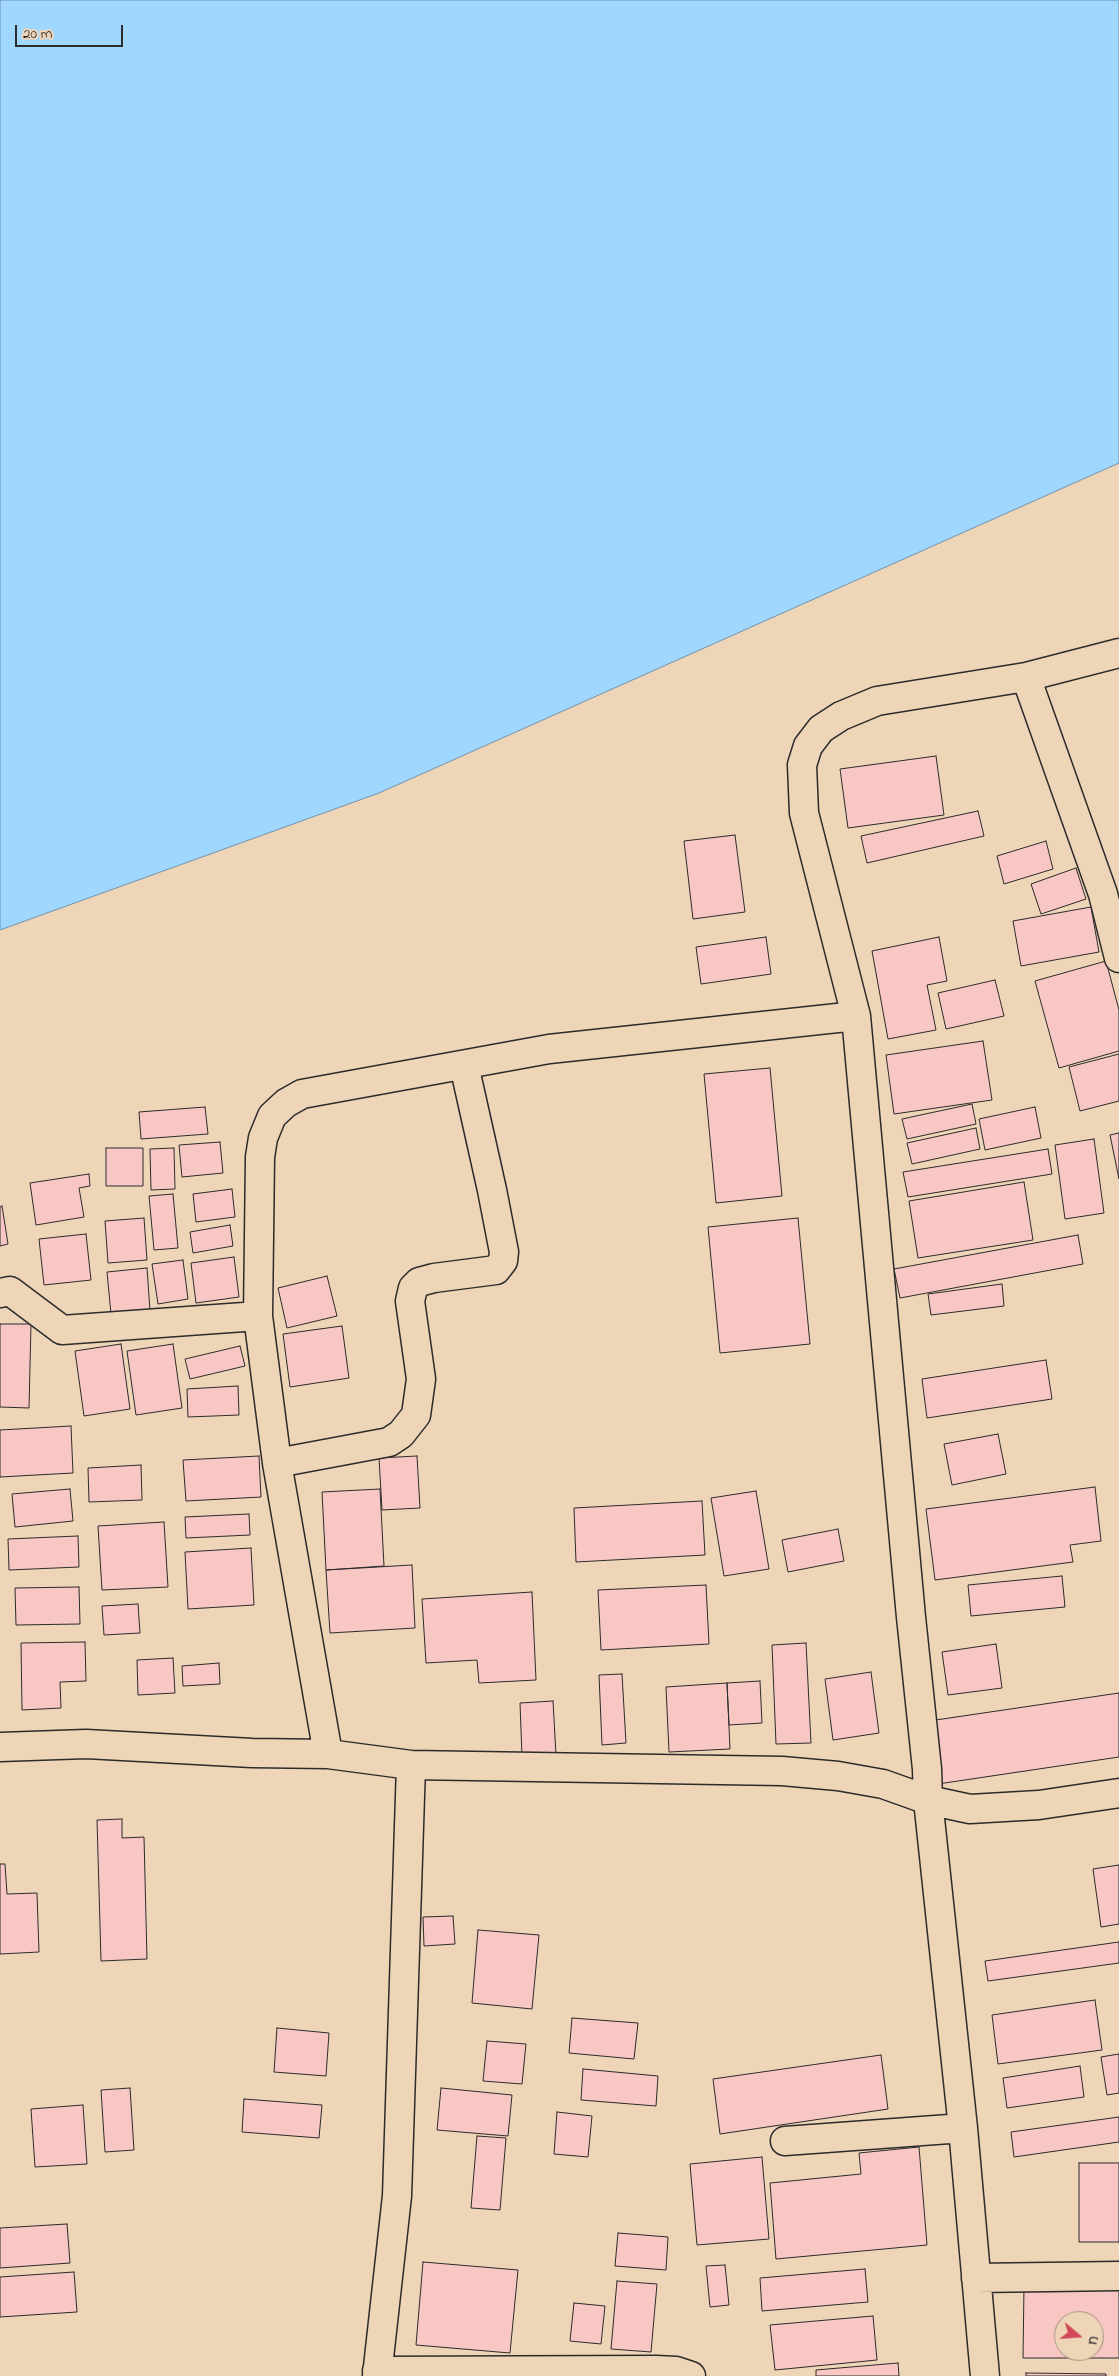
<!DOCTYPE html>
<html>
<head>
<meta charset="utf-8">
<style>
  body { margin:0 }
  #map { position:relative; width:1119px; height:2376px; overflow:hidden; background:#efd5b7; font-family:"Indie Flower",sans-serif }
  canvas { display:block }
  .north { position:absolute; left:1054px; top:2311px; width:50px; height:50px; box-sizing:border-box; background:#efd5b7; border:1px solid #a1917f; border-radius:50%; rotate:108deg; font-size:14px; font-weight:700; line-height:20px; text-align:center; color:#2b2b2b }
  .north::after { content:''; display:block; margin:auto; width:18px; height:22px; background:#d1495b; clip-path:polygon(50% 0,100% 100%,50% 72%,0 100%) }
  .scale { position:absolute; left:15px; top:25px; width:108px; height:22px; box-sizing:border-box; border:2px solid #2b2b2b; border-top:0; padding-left:6px; font-size:15px; line-height:18px; white-space:nowrap; color:#2b2b2b; -webkit-text-stroke:4px #efd5b7; paint-order:stroke }
</style>
</head>
<body>
<div id="map">
<canvas width="1119" height="2376"></canvas>
<div class="north">U</div>
<div class="scale">20 m</div>
</div>
<script>
const c = document.querySelector('canvas').getContext('2d');
c.lineJoin = 'round';
function fill(path, color) {
  c.fillStyle = color;
  c.fill(path, 'evenodd');
}
function toPath(rows) {
  const path = new Path2D();
  for (const r of rows) {
    path.moveTo(r[0], r[1]);
    for (let i = 2; i < r.length; i += 2) path.lineTo(r[i], r[i + 1]);
  }
  return path;
}
function strokePath(path, color, width, dash) {
  c.strokeStyle = color;
  c.lineWidth = width;
  c.lineCap = dash ? 'butt' : 'round';
  c.setLineDash(dash || []);
  c.stroke(path);
}
const water = toPath([
  [0,0,1119,0,1119,463,379,793,0,930,0,0]
]);
fill(water, '#9fd7ff');
strokePath(water, '#7192aa', 1);
const building = toPath([
  [936,756,944,815,848,828,840,769,936,756],
  [978,811,984,836,867,863,861,836,978,811],
  [735,835,745,912,693,919,684,841,735,835],
  [1046,841,1053,869,1004,884,997,856,1046,841],
  [1076,868,1086,899,1041,914,1031,884,1076,868],
  [1091,907,1099,952,1021,966,1013,921,1091,907],
  [766,937,771,974,701,984,696,947,766,937],
  [939,937,947,981,927,985,936,1030,888,1039,872,951,939,937],
  [1106,961,1119,1010,1119,1051,1059,1068,1035,981,1106,961],
  [995,980,1004,1016,946,1029,938,993,995,980],
  [983,1041,992,1100,894,1114,886,1055,983,1041],
  [1119,1054,1119,1101,1080,1111,1069,1067,1119,1054],
  [770,1068,782,1196,716,1203,704,1074,770,1068],
  [972,1104,976,1124,907,1139,902,1119,972,1104],
  [205,1107,208,1134,141,1139,139,1112,205,1107],
  [1035,1107,1041,1138,985,1150,979,1119,1035,1107],
  [976,1128,980,1149,912,1164,907,1143,976,1128],
  [1119,1133,1119,1179,1110,1135,1119,1133],
  [1094,1139,1104,1213,1065,1219,1055,1145,1094,1139],
  [220,1142,223,1173,182,1177,179,1145,220,1142],
  [106,1148,143,1148,143,1186,106,1186,106,1148],
  [174,1148,175,1189,151,1190,150,1149,174,1148],
  [1048,1149,1052,1174,908,1197,903,1172,1048,1149],
  [89,1174,90,1186,79,1188,84,1217,36,1225,30,1183,89,1174],
  [1024,1182,1033,1240,918,1258,909,1201,1024,1182],
  [232,1189,235,1217,196,1222,193,1194,232,1189],
  [173,1194,178,1248,154,1250,149,1196,173,1194],
  [2,1206,8,1244,0,1246,0,1207,2,1206],
  [144,1218,147,1260,108,1263,105,1221,144,1218],
  [798,1218,810,1344,720,1353,708,1227,798,1218],
  [230,1225,233,1246,193,1253,190,1232,230,1225],
  [86,1234,91,1280,44,1285,39,1239,86,1234],
  [1078,1235,1083,1264,900,1298,894,1269,1078,1235],
  [234,1257,239,1297,196,1303,191,1263,234,1257],
  [183,1260,188,1299,158,1304,152,1264,183,1260],
  [147,1268,150,1311,111,1314,107,1272,147,1268],
  [327,1276,337,1316,287,1328,278,1288,327,1276],
  [1002,1284,1004,1306,931,1315,928,1294,1002,1284],
  [0,1324,31,1324,29,1408,0,1407,0,1324],
  [342,1326,349,1378,290,1387,283,1334,342,1326],
  [121,1344,130,1409,84,1416,75,1351,121,1344],
  [173,1344,182,1408,136,1415,127,1351,173,1344],
  [240,1346,245,1366,190,1379,185,1359,240,1346],
  [1046,1360,1052,1399,927,1418,922,1379,1046,1360],
  [238,1386,239,1415,188,1417,187,1389,238,1386],
  [71,1426,73,1473,0,1477,0,1430,71,1426],
  [998,1434,1006,1474,952,1485,944,1444,998,1434],
  [259,1456,261,1497,186,1501,183,1460,259,1456],
  [417,1456,420,1508,382,1510,379,1458,417,1456],
  [141,1465,142,1500,89,1502,88,1468,141,1465],
  [1095,1487,1101,1541,1070,1545,1073,1562,935,1580,926,1509,1095,1487],
  [70,1489,73,1521,15,1527,12,1494,70,1489],
  [380,1489,384,1566,326,1570,322,1492,380,1489],
  [756,1491,769,1569,724,1576,711,1498,756,1491],
  [702,1501,705,1555,576,1562,574,1508,702,1501],
  [249,1514,250,1535,186,1538,185,1517,249,1514],
  [164,1522,168,1587,102,1590,98,1526,164,1522],
  [838,1529,844,1561,788,1572,782,1540,838,1529],
  [78,1536,79,1567,9,1570,8,1539,78,1536],
  [251,1548,254,1605,188,1609,185,1552,251,1548],
  [412,1565,415,1628,330,1633,326,1570,412,1565],
  [1062,1576,1065,1607,971,1616,968,1585,1062,1576],
  [706,1585,709,1644,601,1650,598,1590,706,1585],
  [79,1587,80,1624,16,1625,15,1588,79,1587],
  [532,1592,536,1680,479,1683,477,1660,426,1663,422,1599,532,1592],
  [138,1604,140,1633,104,1635,102,1606,138,1604],
  [85,1642,86,1681,60,1682,61,1708,22,1710,21,1643,85,1642],
  [806,1643,811,1743,776,1744,772,1645,806,1643],
  [996,1644,1002,1688,948,1695,942,1652,996,1644],
  [173,1658,175,1693,138,1695,137,1660,173,1658],
  [219,1663,220,1684,183,1686,182,1666,219,1663],
  [871,1672,879,1733,833,1740,825,1679,871,1672],
  [622,1674,626,1743,602,1745,599,1675,622,1674],
  [760,1681,762,1723,729,1725,727,1683,760,1681],
  [727,1683,730,1749,669,1752,666,1687,727,1683],
  [1119,1693,1119,1757,938,1784,929,1721,1119,1693],
  [553,1701,556,1755,522,1757,520,1703,553,1701],
  [122,1819,122,1838,144,1837,147,1959,101,1961,97,1820,122,1819],
  [0,1864,5,1864,7,1894,37,1893,39,1952,0,1954,0,1864],
  [1119,1865,1119,1924,1101,1927,1093,1869,1119,1865],
  [453,1916,455,1944,424,1946,423,1917,453,1916],
  [478,1930,539,1935,532,2009,472,2003,478,1930],
  [1119,1942,1119,1963,988,1981,985,1961,1119,1942],
  [1095,2000,1102,2050,998,2064,992,2015,1095,2000],
  [572,2018,638,2023,634,2059,569,2053,572,2018],
  [277,2028,329,2033,326,2076,274,2072,277,2028],
  [487,2041,526,2044,522,2084,483,2081,487,2041],
  [1119,2054,1119,2093,1107,2095,1101,2057,1119,2054],
  [881,2055,888,2109,720,2134,713,2079,881,2055],
  [1080,2066,1084,2097,1007,2108,1003,2078,1080,2066],
  [583,2069,658,2076,656,2106,581,2100,583,2069],
  [130,2088,134,2150,105,2152,101,2090,130,2088],
  [441,2088,512,2095,508,2136,437,2130,441,2088],
  [244,2099,322,2105,319,2138,242,2132,244,2099],
  [83,2105,87,2164,35,2167,31,2109,83,2105],
  [557,2112,592,2116,588,2157,554,2154,557,2112],
  [1119,2117,1119,2142,1014,2157,1011,2132,1119,2117],
  [477,2136,506,2138,500,2210,471,2208,477,2136],
  [919,2147,927,2245,776,2259,770,2183,861,2174,859,2153,919,2147],
  [762,2157,769,2239,697,2245,690,2164,762,2157],
  [1079,2163,1119,2163,1119,2242,1079,2242,1079,2163],
  [67,2224,70,2263,0,2268,0,2228,67,2224],
  [618,2233,668,2237,666,2270,615,2266,618,2233],
  [423,2262,518,2270,510,2353,416,2345,423,2262],
  [725,2265,729,2305,710,2307,706,2266,725,2265],
  [865,2269,868,2302,762,2311,760,2278,865,2269],
  [74,2272,77,2312,0,2317,0,2277,74,2272],
  [617,2281,657,2284,651,2352,611,2349,617,2281],
  [1024,2286,1119,2286,1119,2358,1023,2358,1024,2286],
  [1064,2321,1094,2321,1094,2351,1064,2351,1064,2321],
  [574,2303,605,2306,601,2344,570,2341,574,2303],
  [873,2316,877,2360,775,2370,770,2325,873,2316],
  [898,2363,899,2376,816,2376,816,2370,898,2363],
  [1026,2373,1106,2374,1106,2376,1026,2376,1026,2373]
]);
fill(building, '#f8c7c4');
strokePath(building, '#2b2b2b', 1);
const street = toPath([
  [1026,677,1103,894,1119,958],
  [0,1293,10,1291,62,1330,258,1316],
  [277,1463,389,1442,401,1434,416,1415,421,1379,410,1301,413,1288,419,1282,434,1278,496,1270,503,1261,504,1252,492,1190,464,1065],
  [0,1747,86,1744,252,1753,328,1754,411,1765,782,1771,838,1776,883,1784,928,1800,970,1809,1039,1805,1119,1793],
  [328,1754,277,1463,258,1316,260,1157,263,1138,272,1116,286,1103,302,1094,549,1049,856,1016],
  [785,2141,963,2128],
  [976,2278,1119,2276],
  [377,2371,656,2370,676,2371,691,2376],
  [377,2376,397,2196,411,1765],
  [985,2376,963,2128,928,1800,927,1769,911,1617,856,1016,804,813,802,765,808,746,821,729,841,716,877,701,1026,677,1119,653]
]);
strokePath(street, '#2b2b2b', 31);
strokePath(street, '#efd5b7', 28);
</script>
</body>
</html>
